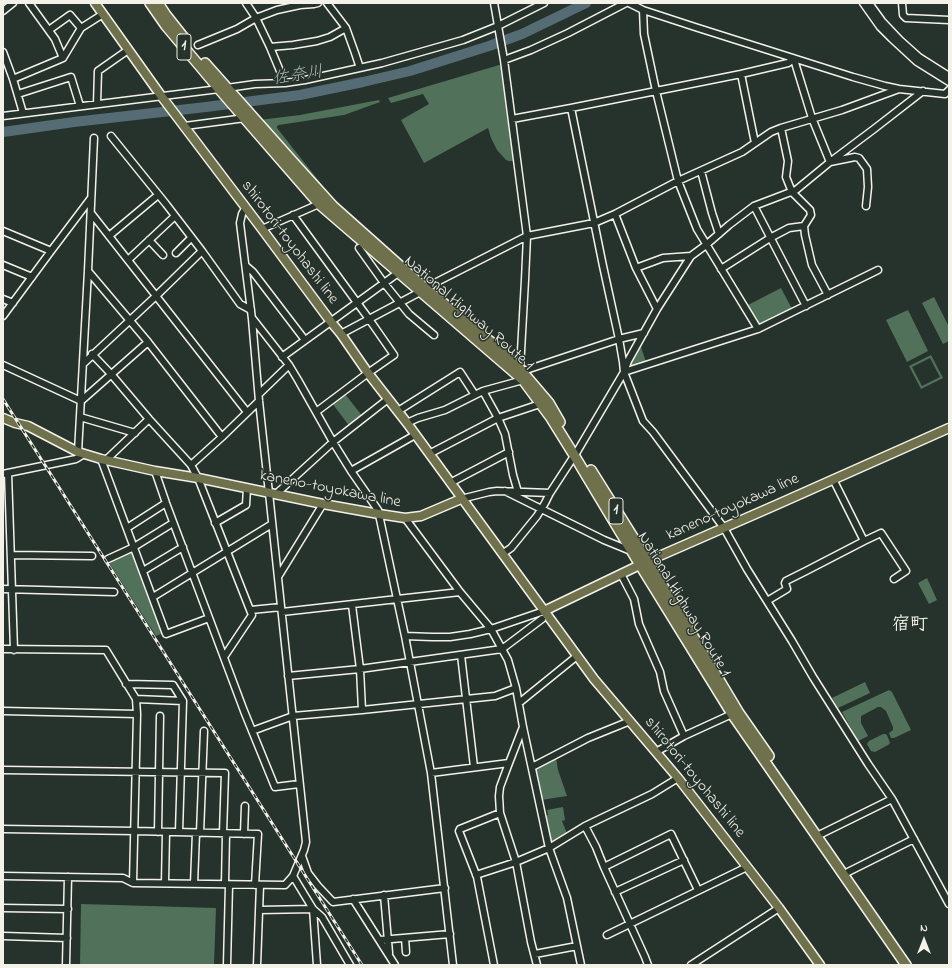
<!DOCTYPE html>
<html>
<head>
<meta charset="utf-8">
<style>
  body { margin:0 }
  #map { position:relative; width:952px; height:968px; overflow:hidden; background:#26332d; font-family:"Indie Flower",sans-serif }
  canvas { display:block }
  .frame { position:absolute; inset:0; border:4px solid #f4f1e8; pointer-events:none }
  .north { position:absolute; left:904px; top:920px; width:40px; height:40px; -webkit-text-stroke:3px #26332d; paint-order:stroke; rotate:0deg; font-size:11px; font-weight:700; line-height:16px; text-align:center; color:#f4f1e8 }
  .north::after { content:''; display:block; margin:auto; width:14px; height:18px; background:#f4f1e8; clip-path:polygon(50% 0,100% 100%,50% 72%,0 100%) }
</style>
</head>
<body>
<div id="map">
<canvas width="952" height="968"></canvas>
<div class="frame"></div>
<div class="north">N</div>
</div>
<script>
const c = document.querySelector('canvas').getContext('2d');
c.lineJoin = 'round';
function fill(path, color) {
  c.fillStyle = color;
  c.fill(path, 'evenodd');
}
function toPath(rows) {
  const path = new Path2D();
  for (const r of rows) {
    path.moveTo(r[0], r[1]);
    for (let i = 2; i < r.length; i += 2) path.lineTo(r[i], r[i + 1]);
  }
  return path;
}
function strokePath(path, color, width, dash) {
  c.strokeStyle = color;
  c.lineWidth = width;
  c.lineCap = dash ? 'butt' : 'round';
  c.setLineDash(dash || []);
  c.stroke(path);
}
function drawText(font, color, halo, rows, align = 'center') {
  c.font = font + ' "Indie Flower","Klee One",sans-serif';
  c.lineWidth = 3;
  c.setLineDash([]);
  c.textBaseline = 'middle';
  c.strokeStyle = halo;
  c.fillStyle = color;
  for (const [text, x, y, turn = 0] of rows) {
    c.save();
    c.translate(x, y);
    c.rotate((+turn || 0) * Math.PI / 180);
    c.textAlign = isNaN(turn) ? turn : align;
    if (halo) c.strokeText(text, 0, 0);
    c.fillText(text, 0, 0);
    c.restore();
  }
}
fill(toPath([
  [499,65,501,66,513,161,509,161,506,160,497,150,491,138,488,128,424,163,401,120,429,104,423,94,391,103,388,98,459,77],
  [379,100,380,102,344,115,279,125,277,126,277,128,333,199,259,120,300,115],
  [781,288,792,309,762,324,759,323,748,305],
  [934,297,949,327,949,341,943,344,922,303],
  [908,310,928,351,907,362,886,320],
  [640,344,646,362,630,367,629,366],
  [931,355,943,378,921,389,909,366],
  [930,358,940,377,922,386,912,367],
  [345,394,363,417,350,427,332,403],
  [132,549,163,633,156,636,108,561],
  [927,578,937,600,929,604,918,583],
  [865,682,870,693,838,708,832,698],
  [889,690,892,692,911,730,894,738,891,738,889,733,893,730,893,727,886,711,881,707,878,707,861,716,861,723,868,736,858,741,842,712],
  [883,734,885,734,887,735,890,743,888,745,875,752,871,751,868,746,867,744,869,741],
  [556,757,558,770,567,796,541,800,535,769],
  [563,807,565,820,562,821,568,836,552,844,550,843,545,816,548,815,547,810],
  [81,904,216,908,214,965,80,965]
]), '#51715a');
strokePath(toPath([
  [3,132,74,122,206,107,300,95,363,82,410,71,489,46,522,34,586,3]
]), '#556c74', 10);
const minor = toPath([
  [29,3,55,39,63,58],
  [246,3,256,18,270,47,285,83],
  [327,3,346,28,355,53,360,68],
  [494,3,504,60,527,236,525,280,520,369],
  [629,3,643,10,695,27,853,77,885,86,899,89,945,94,949,90],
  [863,3,880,27,891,38,917,62,949,82],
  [869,3,882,21,900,40,919,57,949,76],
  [902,3,903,15,906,18,949,20],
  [643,10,644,34,656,91,678,181,697,229,758,329],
  [3,11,13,3],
  [49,30,70,15,81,28],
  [198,45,237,29,256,18,277,10,300,5,314,4,318,3],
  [270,47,293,45,317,41,330,37,346,28],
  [3,52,13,79,23,113],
  [794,59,796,66,812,118,830,162,855,157,859,158,867,169,868,187,866,206],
  [504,60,531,50,568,33,626,3],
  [741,74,755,143],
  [13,79,63,58,81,28,103,14],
  [227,88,255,84,285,83,305,80,382,63,463,40,498,26,544,3],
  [18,94,71,77,80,106],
  [97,104,98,71,128,50],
  [571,108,603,266,619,339,623,362,624,372,643,421,653,432,724,528,747,569,792,641,813,677,868,764,892,799,949,904],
  [3,116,219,89],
  [512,119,571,108,741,74,788,63,794,59],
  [185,126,245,118],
  [781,128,788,161,786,177,792,192,810,210,811,215,804,226,805,235,812,265,828,295],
  [111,136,166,204,202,251,240,304,251,310],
  [701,171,712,213,719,234],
  [754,206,806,306],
  [91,213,247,412],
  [615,214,636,268,657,309],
  [293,215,369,319,394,355,368,373,316,412],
  [262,229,319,204],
  [3,231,51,251],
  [109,236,158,195],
  [149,240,163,255],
  [359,248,384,283,409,314,434,335],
  [176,253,191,238],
  [128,260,175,216],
  [3,265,32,277],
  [246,266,253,272,305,340],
  [636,268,663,258,691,256],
  [721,269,770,238,789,228,804,226],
  [88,271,148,342],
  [425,288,527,236,594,223,615,214,678,181,742,152,771,132,781,128,842,110,899,89],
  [3,299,13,303],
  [3,316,51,251,91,198],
  [253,319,289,365,298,380,333,442,351,471,378,510,405,636,431,773,453,965],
  [341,334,420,292],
  [92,354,111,374,149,419,191,465,198,478,252,615,224,657],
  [282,357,398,273],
  [83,364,156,296,202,251],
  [3,365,81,401,148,342,222,437],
  [523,371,619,339,644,333],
  [624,372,758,329,878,270],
  [483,391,498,418,505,434,513,475,518,492],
  [259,394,289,365],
  [398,411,460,372,475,395],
  [80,417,135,433],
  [407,423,418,418,445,410,483,391,523,380],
  [78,452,88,271,94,138],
  [429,454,498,418,540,404],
  [101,459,166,634,209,618],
  [106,460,149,419],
  [191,465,222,437,259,401],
  [155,471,166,503,244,711,275,787,299,784],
  [351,471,415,435],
  [8,473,14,650],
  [3,474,76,459,84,454],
  [833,479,864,541,881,533,906,571,894,579],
  [450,483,509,452],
  [505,491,604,540,631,551],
  [276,494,333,442,388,399],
  [461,499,489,492,497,491,550,493],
  [405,518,460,592,491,629,508,660,516,688,523,727,549,848,567,898,581,965],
  [215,523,246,505,247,488],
  [127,528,166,503],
  [502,554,511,548,537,516,545,503,550,493,578,450,624,372,628,361,657,309,691,256,706,245,729,225,754,206,796,190,830,162,874,129,923,91],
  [11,555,92,556],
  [108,559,134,547,173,523],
  [143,571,183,547],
  [621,574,634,599,639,624,660,672,664,691,684,736],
  [278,577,323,504],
  [3,589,114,592],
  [153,597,272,524],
  [767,601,787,589,785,583,786,581,806,571,864,541],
  [352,605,360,669,362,710],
  [251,610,281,607],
  [282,612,460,592],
  [405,636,432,637,450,637,470,634,491,629,544,611],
  [3,649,106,650,136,699,137,714,133,883],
  [461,655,474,767],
  [288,676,360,669,502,649,542,619],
  [126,684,173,685,183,701,179,832],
  [136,699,183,701],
  [519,703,577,656],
  [3,711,137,714],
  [523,727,509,763,500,787,499,796,500,813,516,862,531,942,537,965],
  [252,731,293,716,362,710,495,696,516,688],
  [656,752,684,736,732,714],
  [532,767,588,738,630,721],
  [3,770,225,773,223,833],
  [431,773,509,763],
  [585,826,596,847,604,867,645,957,648,965],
  [3,829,135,831,258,834,255,885],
  [158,832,160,716],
  [200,833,204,731],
  [244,834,245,806],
  [821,834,892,799],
  [302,856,308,873,318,886,333,902,445,888],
  [604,867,671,834,698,890],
  [848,872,914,839],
  [476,875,516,862,549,848,585,826,652,794,678,778],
  [3,876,123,878,133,883,285,885,293,876,304,850,306,842,269,493,259,401,252,319,240,223,242,214,246,207],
  [293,876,313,909,322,917,350,965],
  [165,883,166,832],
  [194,884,196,833],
  [225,884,226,834],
  [615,892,684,860],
  [384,895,389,953],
  [353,899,395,965],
  [3,908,68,909],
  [313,909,317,965],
  [259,910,313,909],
  [607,935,747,867],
  [3,936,67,938],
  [405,938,406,952],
  [380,940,450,934],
  [535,954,577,946],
  [66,965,68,877],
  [227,965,229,885],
  [257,965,260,885],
  [494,965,477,877,459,831,460,829,500,813],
  [691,965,779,908]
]);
const major = toPath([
  [95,3,162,97,262,229,331,322,341,334,368,373,407,423,594,679,678,778,779,908,820,965],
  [3,418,15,423,28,426,78,452,101,459,155,471,198,478,323,504,379,514,405,518,421,516,461,499],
  [544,611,648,561,776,505,949,428]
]);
const highway = toPath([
  [150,3,166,26,219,89,319,204,523,380,551,418,574,455,640,565,732,714,906,965],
  [158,3,166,15,185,39],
  [205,63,294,163,333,206,425,288,503,352,520,369,549,403,560,422],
  [591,470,648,561,739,713,769,756]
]);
strokePath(minor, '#f4f1e8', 9);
strokePath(major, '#f4f1e8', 11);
strokePath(highway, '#f4f1e8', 12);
strokePath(minor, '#26332d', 6);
strokePath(major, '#6e714b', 8);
strokePath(highway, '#6e714b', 9);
const rail = toPath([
  [3,399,362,965]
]);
strokePath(rail, '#f4f1e8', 3);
strokePath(rail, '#26332d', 1.5, [4.5]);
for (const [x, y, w] of [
  [184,47,14],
  [616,511,14]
]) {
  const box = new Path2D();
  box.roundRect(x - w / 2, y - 13, w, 26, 3);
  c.fillStyle = '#26332d';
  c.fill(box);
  strokePath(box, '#f4f1e8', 1);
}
drawText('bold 15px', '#f4f1e8', null, [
  ["1",184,47],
  ["1",616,511]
]);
drawText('16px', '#f4f1e8', '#26332d', [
  ["shirotori-toyohashi line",289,243,53],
  ["National Highway Route 1",468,314,41],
  ["kaneno-toyokawa line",330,490,11],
  ["kaneno-toyokawa line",733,508,-24],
  ["National Highway Route 1",683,605,59],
  ["shirotori-toyohashi line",694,778,51]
]);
drawText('italic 17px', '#b4bcba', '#26332d', [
  ["佐奈川",298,77,-9]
]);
drawText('bold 18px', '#f4f1e8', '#26332d', [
  ["宿町",910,626]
]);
</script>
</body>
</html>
